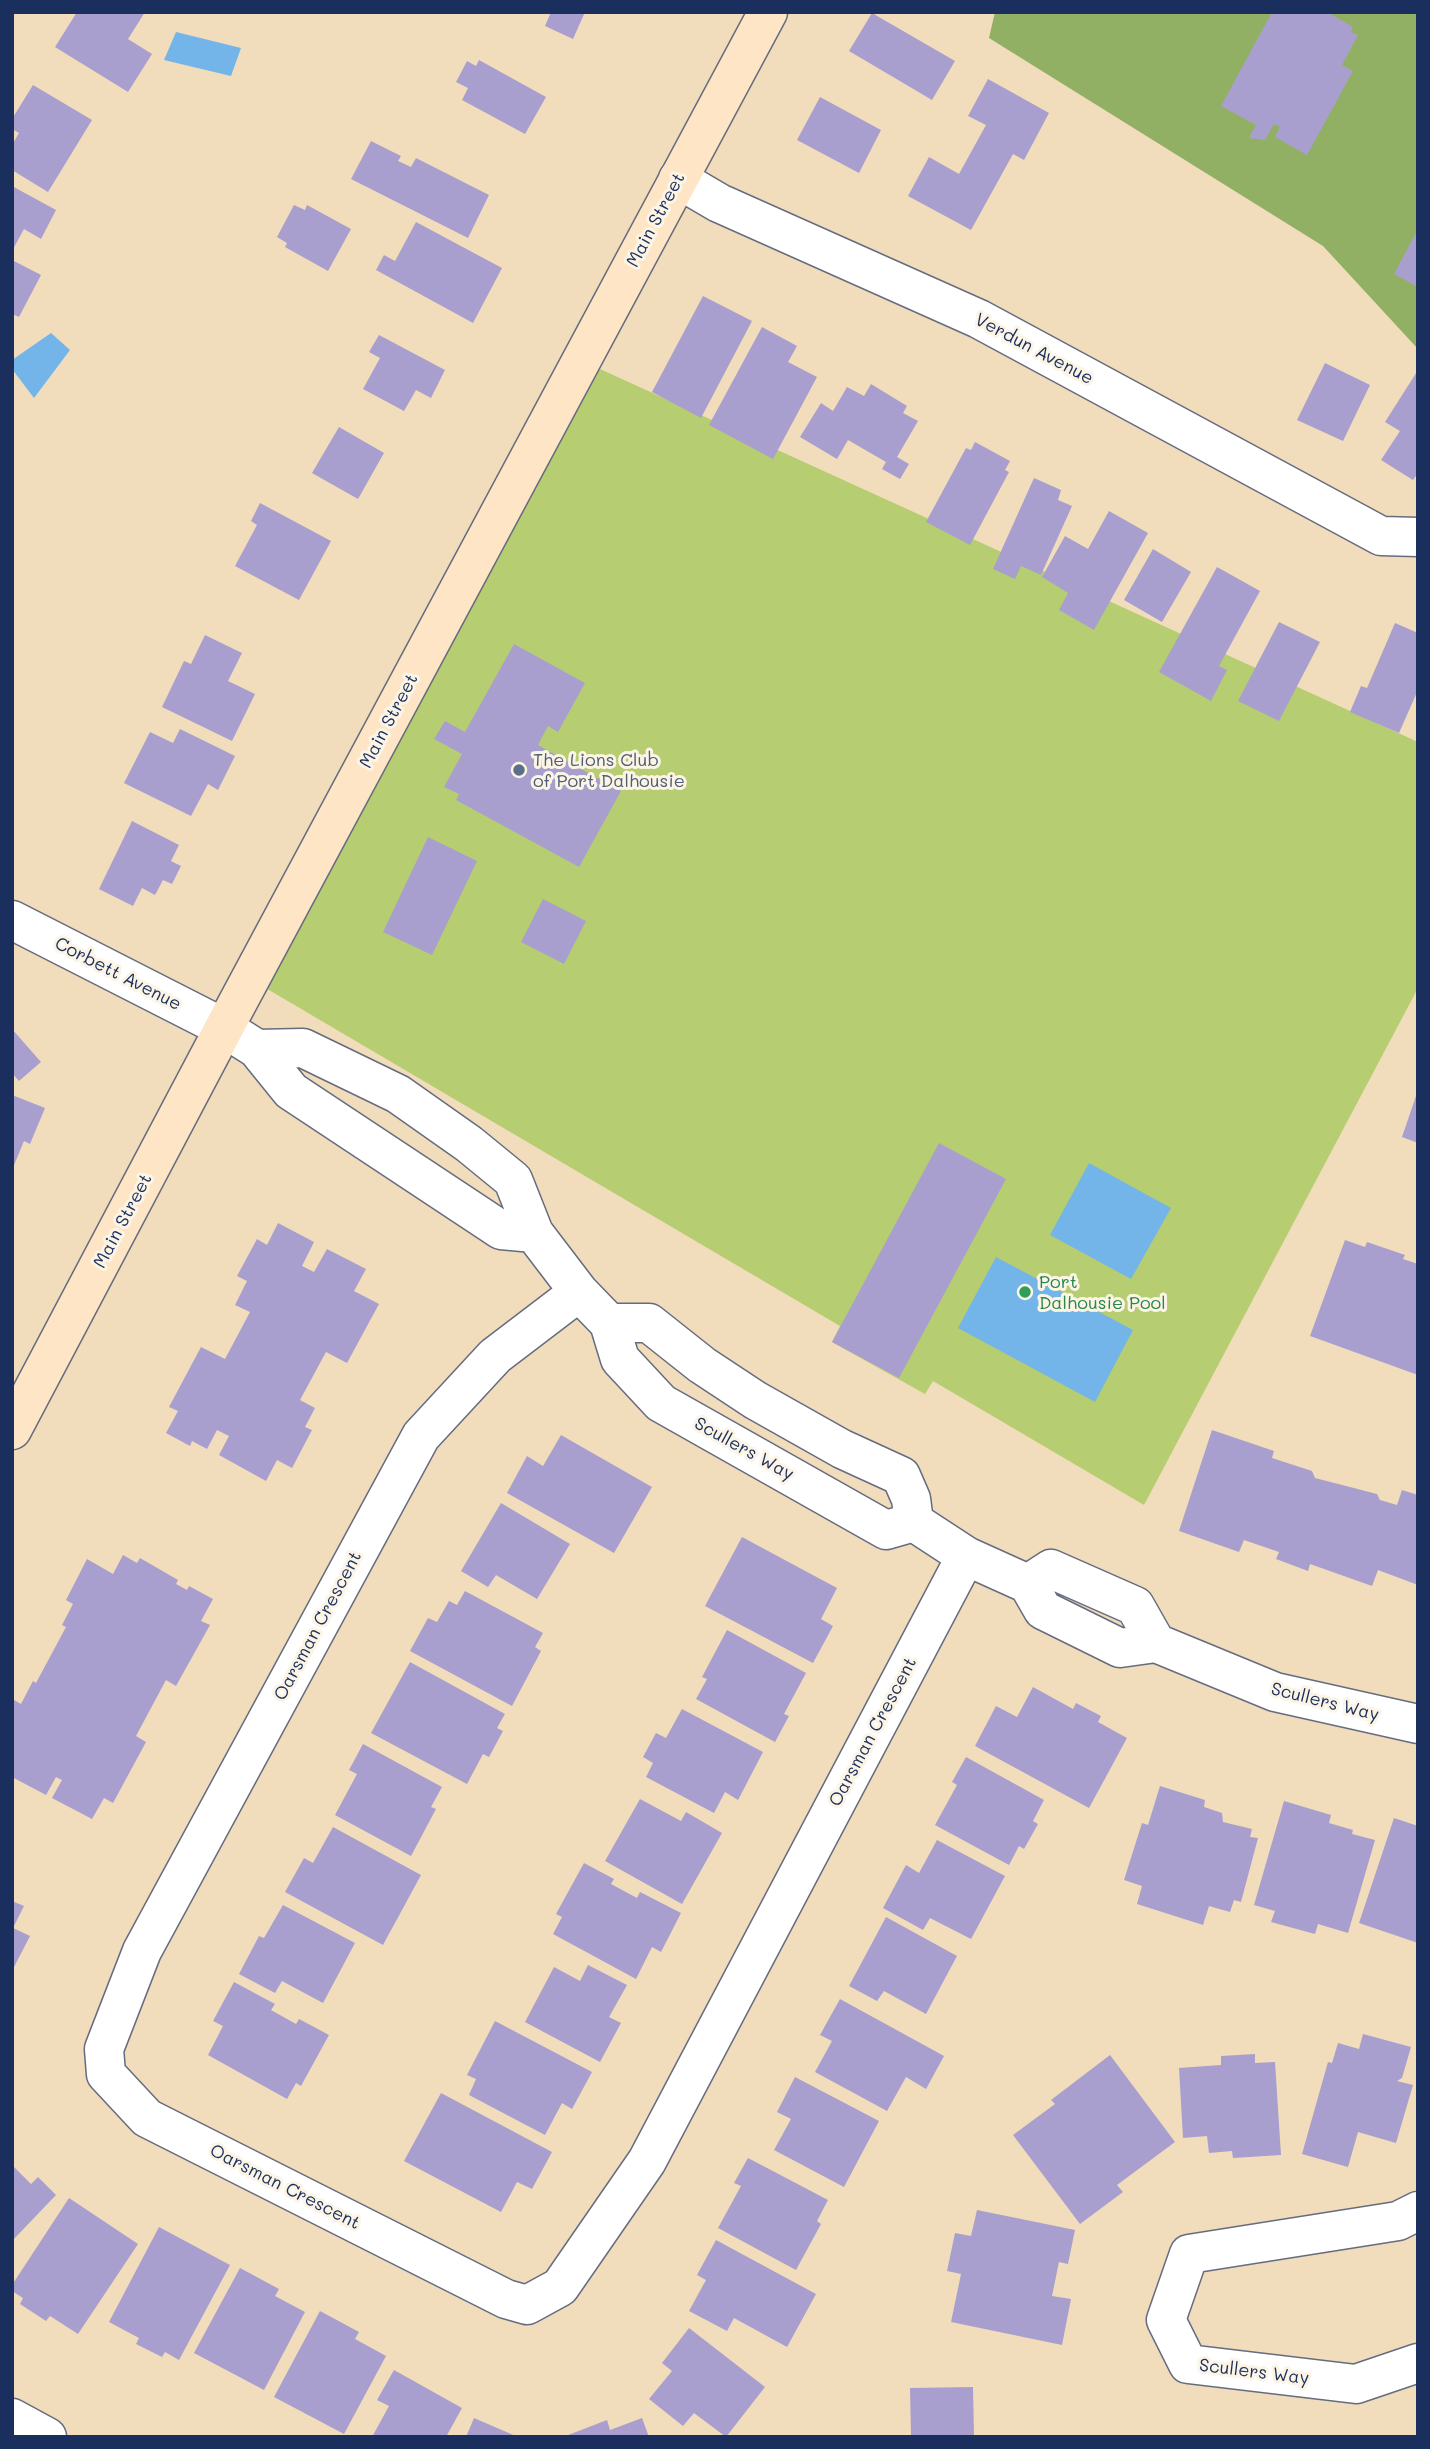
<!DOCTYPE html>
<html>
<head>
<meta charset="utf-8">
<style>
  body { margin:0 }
  #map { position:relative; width:1430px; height:2449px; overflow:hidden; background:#f1dcbb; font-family:Mali,sans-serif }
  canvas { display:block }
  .frame { position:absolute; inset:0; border:14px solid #1b2f5e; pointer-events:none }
</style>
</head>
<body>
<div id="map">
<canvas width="1430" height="2449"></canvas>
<div class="frame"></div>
</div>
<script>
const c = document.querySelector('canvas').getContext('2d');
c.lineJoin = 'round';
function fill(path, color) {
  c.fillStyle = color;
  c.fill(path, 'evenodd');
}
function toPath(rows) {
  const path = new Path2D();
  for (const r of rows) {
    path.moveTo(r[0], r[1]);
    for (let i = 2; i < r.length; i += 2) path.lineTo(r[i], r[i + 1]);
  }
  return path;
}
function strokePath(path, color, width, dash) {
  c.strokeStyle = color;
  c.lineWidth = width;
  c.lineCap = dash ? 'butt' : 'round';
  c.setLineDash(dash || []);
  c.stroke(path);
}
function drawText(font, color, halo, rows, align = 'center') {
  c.font = font + ' Mali,sans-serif';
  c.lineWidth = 6;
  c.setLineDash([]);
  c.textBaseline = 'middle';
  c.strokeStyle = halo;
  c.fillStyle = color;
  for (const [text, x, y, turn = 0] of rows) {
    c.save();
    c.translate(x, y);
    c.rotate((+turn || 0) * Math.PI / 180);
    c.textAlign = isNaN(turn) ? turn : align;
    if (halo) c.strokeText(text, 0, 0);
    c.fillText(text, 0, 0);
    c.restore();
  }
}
fill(toPath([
  [578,359,1418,742,1418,988,1144,1505,933,1381,925,1394,832,1342,840,1326,252,980]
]), '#b7cd71');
fill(toPath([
  [995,12,1418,12,1418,349,1323,246,989,38]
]), '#91b063');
fill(toPath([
  [176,32,241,48,231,76,164,60],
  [51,333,70,350,34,398,12,369,12,360],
  [1089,1163,1171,1208,1131,1279,1050,1235],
  [996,1257,1133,1330,1095,1402,958,1328]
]), '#73b5e8');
fill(toPath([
  [77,12,145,12,128,39,152,54,128,92,55,47],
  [551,12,585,12,573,39,545,26],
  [1272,12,1327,12,1353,27,1351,32,1358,35,1342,65,1353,71,1307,155,1275,137,1280,127,1274,124,1265,140,1249,138,1256,125,1221,106],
  [872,13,955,61,932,100,849,51],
  [479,60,546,97,525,134,462,100,468,88,456,82,467,61,476,66],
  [988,79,1049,113,1024,160,1013,154,971,230,908,196,929,157,959,174,986,125,968,116],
  [33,85,92,120,48,192,12,170,12,145,19,133,12,129,12,119],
  [820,97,881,130,859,173,797,140],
  [371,141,401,156,398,161,411,167,416,158,489,195,468,238,351,179],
  [12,186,56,210,41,239,24,229,12,251],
  [294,205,305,210,307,205,351,229,328,271,285,247,287,243,277,237],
  [416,222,502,268,473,323,376,270,384,255,395,261],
  [1418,229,1418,287,1394,274],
  [12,260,41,275,19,317,12,314],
  [703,296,752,321,701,418,652,392],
  [762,327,797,346,788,362,817,377,773,459,709,425],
  [379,335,445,370,431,398,416,390,404,411,363,389,380,358,369,352],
  [1325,363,1370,385,1343,441,1297,420],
  [1418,370,1418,473,1413,480,1381,460,1400,431,1385,422],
  [871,384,907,406,903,413,918,421,897,457,909,464,900,479,882,469,886,462,848,440,837,459,800,437,821,403,833,411,847,387,864,396],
  [339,427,384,453,358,499,312,473],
  [975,442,1010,461,1005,470,1009,472,970,545,926,522,966,448,971,450],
  [1034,478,1061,490,1058,500,1072,506,1041,575,1021,566,1015,579,993,569],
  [260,503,331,541,299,600,235,566,257,525,251,521],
  [1109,511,1148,533,1094,630,1059,610,1068,593,1042,577,1065,536,1088,549],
  [1153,549,1191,572,1162,622,1124,600],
  [1217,567,1260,591,1219,666,1227,670,1211,701,1159,672],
  [1279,622,1320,642,1279,721,1238,701],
  [1395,623,1418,633,1418,690,1399,733,1350,712,1361,686,1367,688],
  [205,635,242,653,228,681,255,694,232,741,162,707,184,661,191,664],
  [514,644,585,683,558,732,548,726,538,745,621,791,579,867,456,800,459,794,444,787,462,754,434,739,445,721,465,732],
  [180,729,235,756,218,790,208,784,191,816,124,783,150,732,173,743],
  [132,821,179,845,171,861,181,866,172,884,163,880,155,895,142,888,133,906,99,889],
  [428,837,477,861,432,955,383,932],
  [543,899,586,921,564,964,521,942],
  [12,1029,41,1062,19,1081,12,1073],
  [1418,1090,1418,1143,1402,1137],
  [12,1095,45,1108,30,1144,24,1141,12,1170],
  [939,1143,1006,1179,899,1378,832,1342],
  [278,1223,314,1242,302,1266,314,1272,327,1249,366,1269,354,1291,379,1304,347,1363,326,1352,300,1400,315,1408,305,1427,312,1430,292,1468,277,1460,266,1481,219,1455,229,1436,217,1430,207,1449,192,1441,190,1446,166,1433,178,1411,169,1407,201,1347,225,1359,250,1312,235,1305,247,1281,237,1276,257,1239,267,1245],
  [1345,1240,1365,1247,1367,1242,1405,1255,1403,1259,1418,1264,1418,1375,1310,1336],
  [1212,1430,1274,1451,1272,1458,1312,1471,1315,1478,1377,1494,1380,1500,1397,1505,1402,1490,1418,1495,1418,1585,1378,1570,1372,1586,1310,1564,1308,1571,1276,1559,1279,1552,1244,1540,1239,1552,1179,1531],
  [561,1435,652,1487,614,1553,507,1493,527,1456,543,1466],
  [501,1503,570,1544,537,1599,496,1575,488,1587,461,1571],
  [742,1537,837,1588,821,1619,833,1626,813,1663,705,1606],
  [123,1555,137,1563,140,1558,178,1580,176,1584,187,1590,189,1586,213,1599,201,1621,210,1625,176,1686,166,1680,136,1736,146,1742,113,1803,104,1798,92,1819,52,1798,62,1780,56,1777,46,1795,12,1777,12,1702,14,1700,21,1704,33,1681,36,1683,66,1627,62,1625,73,1604,66,1600,87,1559,113,1574],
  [465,1591,543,1633,535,1647,541,1651,512,1706,410,1651,428,1618,437,1622,449,1601,457,1605],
  [727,1630,806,1673,784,1714,789,1716,775,1742,696,1699,707,1679,702,1677],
  [410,1662,505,1714,497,1728,503,1731,489,1757,483,1754,467,1784,371,1733],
  [1033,1687,1073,1709,1076,1703,1101,1716,1098,1722,1127,1738,1089,1808,975,1746,996,1706,1017,1717],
  [682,1709,763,1752,738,1800,725,1792,714,1813,646,1777,653,1763,643,1757,656,1733,666,1738],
  [363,1744,442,1787,431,1807,436,1809,411,1856,335,1815,357,1774,349,1770],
  [966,1757,1044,1800,1033,1821,1038,1824,1024,1849,1019,1846,1009,1865,935,1825,957,1785,952,1782],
  [1160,1786,1205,1800,1204,1807,1222,1813,1223,1822,1252,1829,1250,1837,1258,1838,1241,1902,1234,1900,1230,1912,1209,1906,1203,1925,1137,1904,1142,1886,1124,1880,1142,1823,1148,1825],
  [640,1799,681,1821,686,1812,722,1833,682,1904,605,1861],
  [1284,1801,1331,1815,1329,1823,1353,1830,1352,1834,1375,1840,1348,1933,1318,1924,1315,1934,1271,1922,1275,1911,1254,1905],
  [1394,1818,1418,1826,1418,1943,1359,1923],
  [333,1827,421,1875,383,1945,285,1892,304,1858,313,1863],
  [937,1840,1005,1876,971,1939,930,1918,923,1930,883,1908,906,1865,919,1873],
  [584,1863,614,1879,611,1884,637,1898,640,1892,681,1913,661,1952,652,1947,636,1979,553,1934,562,1917,556,1914],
  [12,1901,24,1906,13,1928,30,1936,12,1971],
  [283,1905,355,1943,323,2003,282,1981,275,1993,239,1974,259,1936,264,1938],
  [886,1917,957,1956,926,2014,884,1991,877,2001,849,1986],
  [588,1965,627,1985,609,2017,621,2023,600,2062,525,2022,554,1967,580,1981],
  [234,1982,275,2004,271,2010,296,2024,299,2019,329,2035,301,2086,296,2083,287,2099,208,2055,223,2026,213,2021],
  [840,1999,944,2056,926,2089,906,2077,887,2111,815,2072,832,2041,820,2035],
  [495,2021,592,2072,572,2109,562,2103,545,2135,469,2095,476,2079,467,2075],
  [1363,2034,1411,2047,1402,2078,1397,2081,1413,2085,1396,2143,1358,2132,1348,2167,1302,2154,1328,2062,1332,2063,1338,2043,1359,2049],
  [1255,2054,1255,2063,1275,2062,1281,2155,1233,2158,1232,2151,1209,2153,1207,2136,1183,2138,1179,2068,1221,2065,1221,2056],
  [1110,2055,1175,2142,1117,2185,1123,2192,1080,2224,1013,2135,1055,2104,1051,2100],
  [795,2077,879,2121,844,2187,774,2150,791,2119,777,2112],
  [441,2093,552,2152,532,2189,517,2182,501,2212,404,2161],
  [748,2158,828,2200,817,2221,821,2224,796,2270,718,2228,741,2186,734,2183],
  [12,2165,31,2184,38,2177,56,2195,12,2241],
  [69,2198,138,2244,78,2334,50,2316,46,2321,20,2304,23,2298,12,2291,12,2285],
  [977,2210,1075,2230,1068,2264,1059,2262,1052,2296,1071,2299,1062,2345,951,2322,961,2274,947,2271,955,2233,971,2236],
  [159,2227,230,2265,179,2360,165,2352,162,2357,136,2344,139,2338,109,2322],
  [716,2240,816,2294,787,2347,734,2318,727,2331,689,2311,706,2280,697,2275],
  [240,2268,279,2289,275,2296,305,2312,264,2390,194,2353],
  [320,2311,359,2332,355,2339,386,2356,344,2434,274,2397],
  [689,2328,765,2387,726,2437,694,2413,683,2426,649,2399,672,2371,662,2363],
  [394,2370,462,2408,446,2437,372,2437,389,2406,377,2400],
  [973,2387,974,2437,911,2437,910,2388],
  [474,2418,518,2437,466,2437],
  [642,2418,649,2437,563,2437,607,2420,610,2430]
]), '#a99fce');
const street = toPath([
  [678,179,719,203,979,319,1381,536,1418,537],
  [12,920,224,1028,257,1049,291,1091,501,1230,534,1233],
  [257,1049,303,1048,398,1094,469,1144,513,1180,534,1233,579,1292,609,1323,620,1359,661,1403,886,1530,914,1522],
  [579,1292,495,1356,421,1436,142,1951,104,2049,106,2074,147,2118,506,2299,527,2305,560,2287,647,2161,966,1556],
  [609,1323,649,1323,702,1365,755,1400,842,1449,901,1476,911,1499,914,1522,966,1556,1028,1584,1043,1610,1120,1648,1156,1643,1275,1692,1418,1724],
  [1028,1584,1051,1569,1135,1606,1156,1643],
  [1418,2211,1398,2221,1189,2254,1166,2320,1188,2364,1356,2384,1418,2363],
  [12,2418,47,2437]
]);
const secondary = toPath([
  [12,1430,224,1028,768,12]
]);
strokePath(street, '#666c7f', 41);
strokePath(secondary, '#666c7f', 41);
strokePath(street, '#fff', 38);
strokePath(secondary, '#fde5c5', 38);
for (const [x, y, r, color] of [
  [519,770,7,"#5c6f8a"],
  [1025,1292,7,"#2e9e5b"]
]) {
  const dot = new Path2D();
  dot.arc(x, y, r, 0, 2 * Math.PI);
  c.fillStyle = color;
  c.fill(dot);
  strokePath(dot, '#fcf5e5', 2.5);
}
drawText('18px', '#1b2f5e', '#fcf5e5', [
  ["Main Street",656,220,-62],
  ["Verdun Avenue",1034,349,28],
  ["Main Street",389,721,-62],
  ["Corbett Avenue",118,974,27],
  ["Main Street",123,1221,-62],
  ["Scullers Way",744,1449,29],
  ["Oarsman Crescent",318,1626,-62],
  ["Scullers Way",1325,1702,14],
  ["Oarsman Crescent",873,1732,-62],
  ["Oarsman Crescent",285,2187,27],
  ["Scullers Way",1254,2372,7]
]);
drawText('18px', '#4e5e75', '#fcf5e5', [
  ["The Lions Club",533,760],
  ["of Port Dalhousie",533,781]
], 'left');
drawText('18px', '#27864d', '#fcf5e5', [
  ["Port",1039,1282],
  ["Dalhousie Pool",1039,1303]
], 'left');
</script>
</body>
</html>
